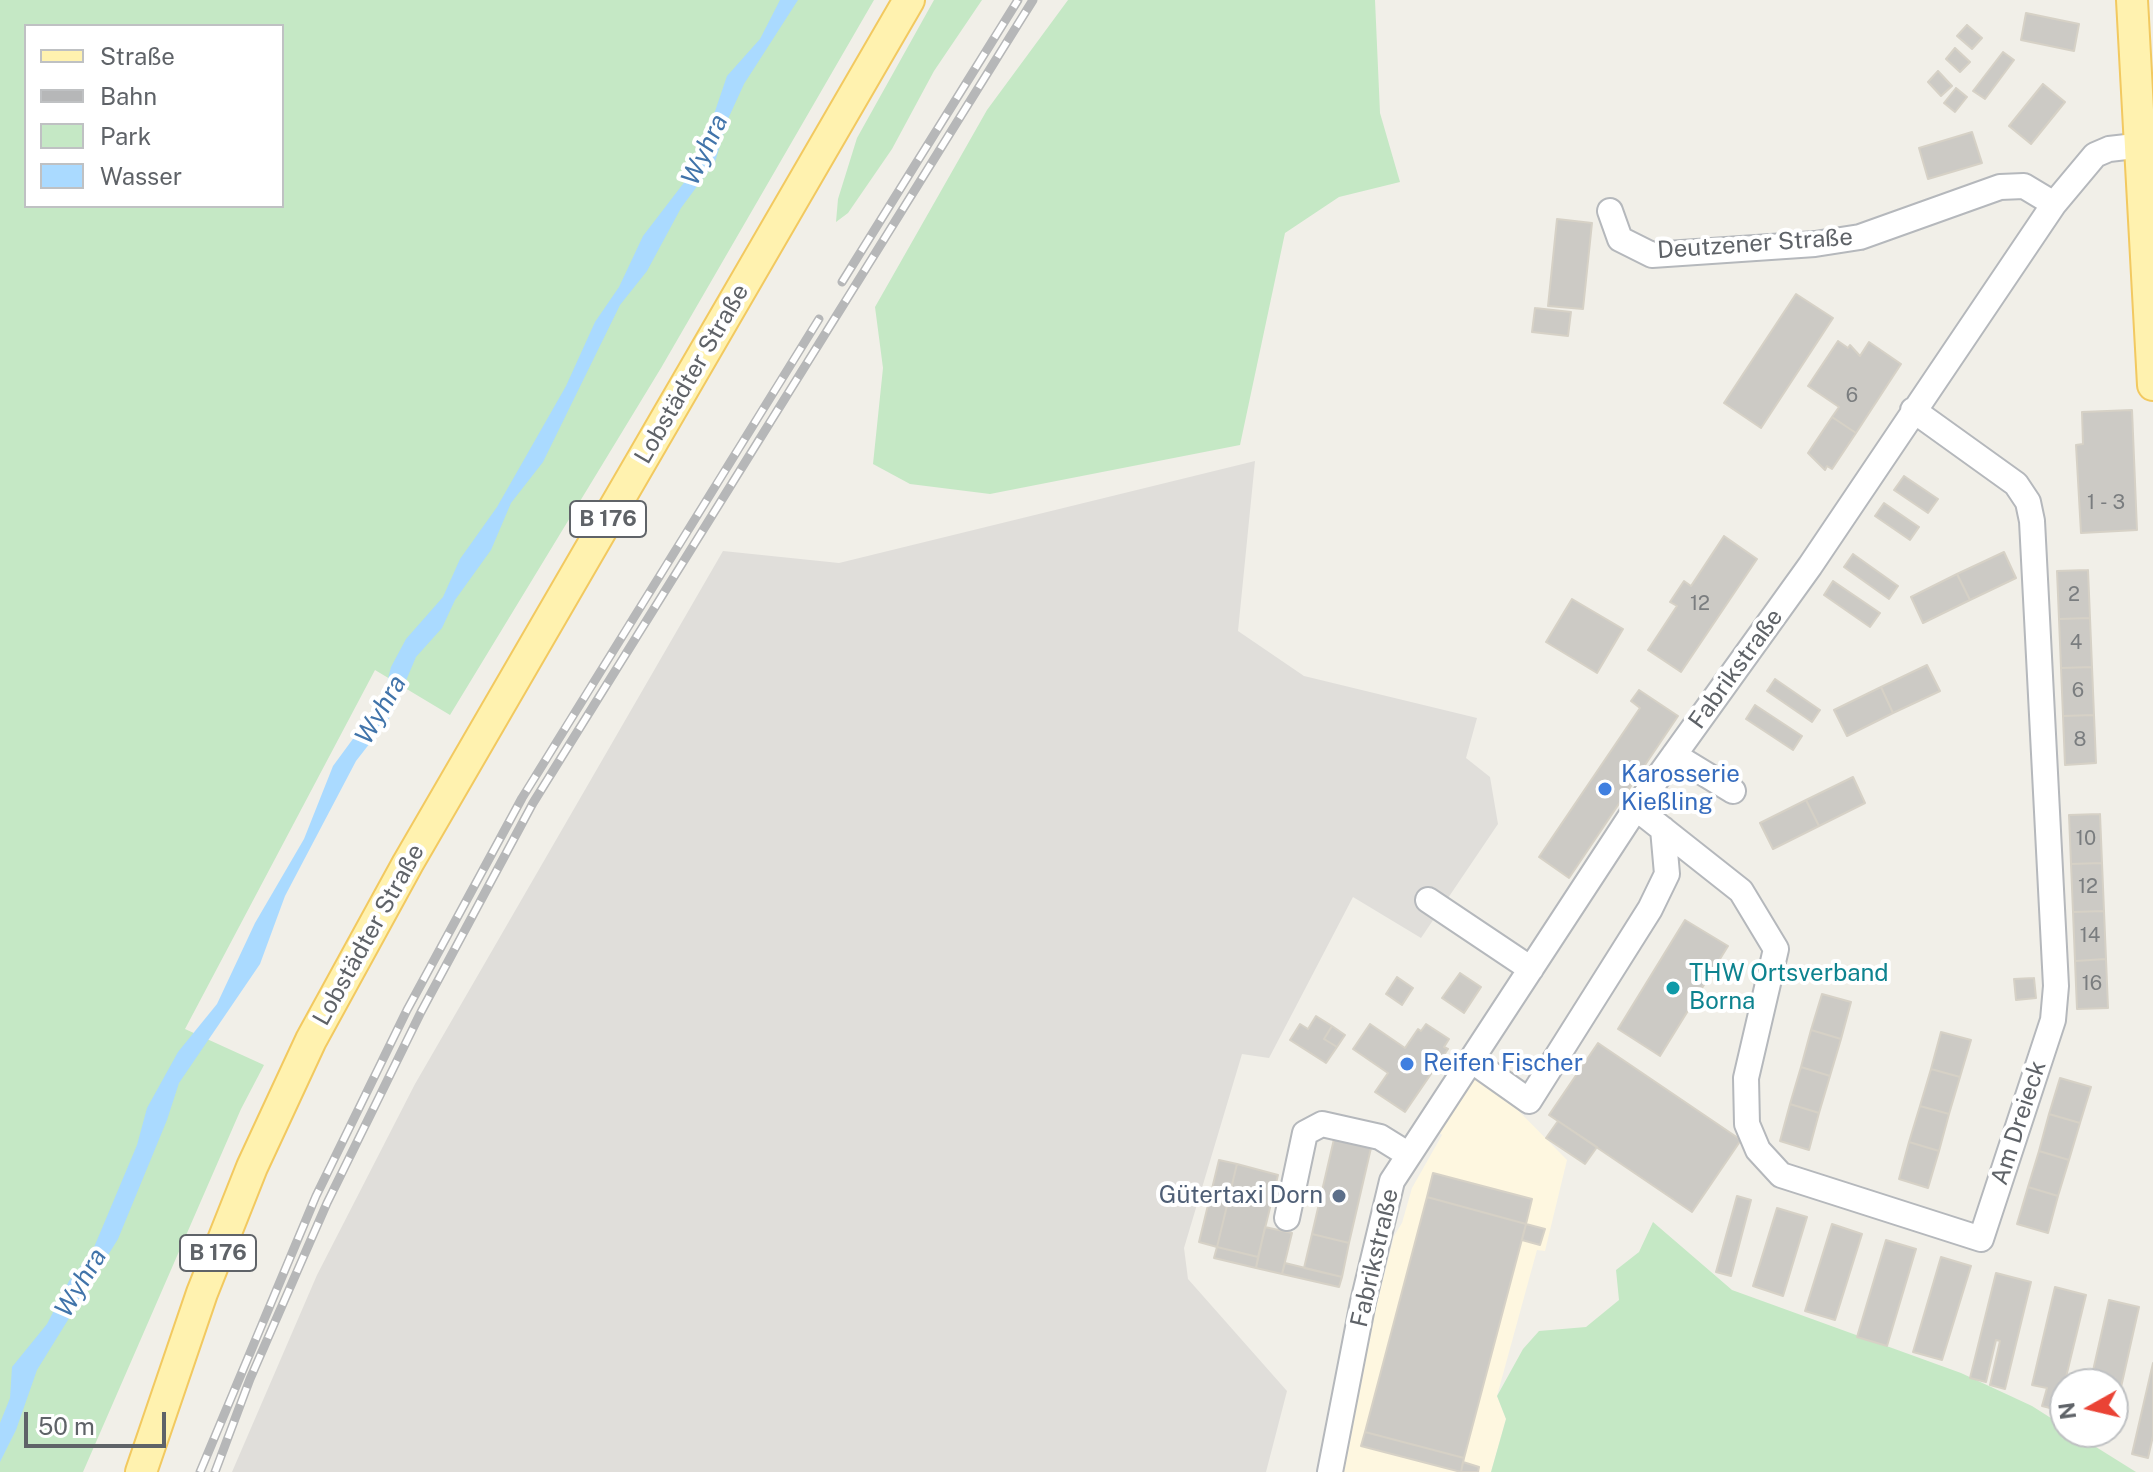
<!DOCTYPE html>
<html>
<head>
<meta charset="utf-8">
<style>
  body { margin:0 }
  #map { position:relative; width:2153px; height:1472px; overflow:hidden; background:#f1efe8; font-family:"Public Sans",sans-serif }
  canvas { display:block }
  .legend { position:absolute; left:24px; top:24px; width:260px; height:184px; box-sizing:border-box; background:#fff; border:2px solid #bfc1c3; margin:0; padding:10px 14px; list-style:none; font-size:24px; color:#5f6368 }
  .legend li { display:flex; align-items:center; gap:16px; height:40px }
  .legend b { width:40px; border:2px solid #bfc1c3 }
  .north { position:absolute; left:2049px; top:1368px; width:80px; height:80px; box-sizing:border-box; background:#fff; border:2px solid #bfc1c3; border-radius:50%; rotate:262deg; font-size:22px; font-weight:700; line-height:32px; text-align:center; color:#5f6368 }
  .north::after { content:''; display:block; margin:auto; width:28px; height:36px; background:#ea4335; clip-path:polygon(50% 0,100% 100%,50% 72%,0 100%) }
  .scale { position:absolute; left:24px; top:1412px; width:142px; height:36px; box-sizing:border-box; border:4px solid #5f6368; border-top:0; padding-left:10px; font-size:24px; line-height:28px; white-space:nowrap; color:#5f6368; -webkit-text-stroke:6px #fff; paint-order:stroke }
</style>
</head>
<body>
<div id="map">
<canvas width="2153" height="1472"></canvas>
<ul class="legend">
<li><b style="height:10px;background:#fff2af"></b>Straße</li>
<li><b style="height:10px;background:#b6b7b8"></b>Bahn</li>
<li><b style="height:22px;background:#c5e8c5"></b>Park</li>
<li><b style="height:22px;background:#aadaff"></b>Wasser</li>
</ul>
<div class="north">N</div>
<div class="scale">50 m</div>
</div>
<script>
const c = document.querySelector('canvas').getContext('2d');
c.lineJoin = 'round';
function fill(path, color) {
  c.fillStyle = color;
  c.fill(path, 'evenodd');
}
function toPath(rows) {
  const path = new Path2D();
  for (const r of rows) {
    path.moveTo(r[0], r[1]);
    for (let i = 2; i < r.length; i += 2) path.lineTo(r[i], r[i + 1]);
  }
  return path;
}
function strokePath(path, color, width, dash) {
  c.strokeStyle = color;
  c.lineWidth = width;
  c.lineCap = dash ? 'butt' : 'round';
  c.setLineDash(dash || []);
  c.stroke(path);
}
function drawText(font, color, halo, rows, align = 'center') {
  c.font = font + ' "Public Sans",sans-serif';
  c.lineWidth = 8;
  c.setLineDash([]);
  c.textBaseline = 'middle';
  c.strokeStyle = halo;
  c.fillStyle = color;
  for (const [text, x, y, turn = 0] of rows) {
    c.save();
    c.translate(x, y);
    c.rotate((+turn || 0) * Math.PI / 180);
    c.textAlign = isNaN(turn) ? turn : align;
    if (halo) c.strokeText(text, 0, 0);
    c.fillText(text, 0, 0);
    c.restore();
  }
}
fill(toPath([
  [1474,1074,1497,1089,1567,1160,1545,1251,1537,1250,1497,1396,1506,1419,1491,1472,1335,1472,1394,1236,1402,1223,1412,1188,1442,1135,1438,1131]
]), '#fef7e0');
fill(toPath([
  [1255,461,1238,631,1304,676,1477,718,1466,758,1490,777,1498,824,1421,938,1353,897,1269,1058,1242,1054,1184,1248,1188,1279,1287,1391,1266,1472,232,1472,317,1275,415,1084,723,551,839,563]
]), '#e0deda');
fill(toPath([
  [0,0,874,0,661,368,450,715,375,670,185,1029,264,1065,241,1109,83,1472,0,1472],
  [26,26,282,26,282,206,26,206],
  [934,0,982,0,934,71,892,149,848,213,836,222,838,199,857,138],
  [1068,0,1375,0,1380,113,1400,182,1339,197,1285,233,1240,445,990,494,910,484,873,464,883,368,875,307,987,110],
  [1653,1222,1732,1290,1961,1373,2032,1406,2065,1427,2065,1432,2072,1432,2136,1472,1491,1472,1506,1419,1497,1396,1523,1349,1539,1331,1586,1327,1619,1300,1616,1270,1639,1252]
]), '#c5e8c5');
fill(toPath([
  [780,0,798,0,744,84,728,119,715,162,681,208,647,271,620,305,543,462,511,503,491,550,455,600,442,628,416,657,391,716,356,761,285,896,260,964,179,1083,167,1120,118,1239,37,1370,16,1430,0,1462,0,1423,10,1398,12,1367,47,1324,69,1281,92,1252,137,1145,147,1108,178,1052,217,1004,255,923,304,839,333,766,383,698,391,667,406,639,443,597,460,559,497,507,566,386,595,322,619,287,643,236,696,167,727,76,760,39]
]), '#aadaff');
const building = toPath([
  [2026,13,2079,24,2074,51,2021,40,2026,13],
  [1967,25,1982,38,1972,49,1957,36,1967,25],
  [1955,48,1970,62,1960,72,1946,59,1955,48],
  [2003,52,2014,60,1985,99,1973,91,2003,52],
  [1938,71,1952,86,1941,96,1928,82,1938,71],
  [2043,84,2065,102,2031,144,2009,126,2043,84],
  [1956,88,1967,97,1955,112,1944,103,1956,88],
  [1972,132,1982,163,1928,179,1919,148,1972,132],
  [1557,219,1592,223,1583,309,1548,306,1557,219],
  [1796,294,1833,318,1761,428,1724,403,1796,294],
  [1535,308,1571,312,1568,336,1532,332,1535,308],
  [1838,341,1848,348,1850,345,1860,356,1869,342,1901,364,1856,433,1832,417,1839,407,1808,386,1838,341],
  [2132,410,2137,530,2081,533,2076,445,2083,444,2082,412,2132,410],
  [1832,417,1856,433,1832,469,1827,466,1825,470,1808,453,1832,417],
  [1904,476,1938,499,1928,513,1894,490,1904,476],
  [1884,503,1919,527,1910,540,1875,516,1884,503],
  [1724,536,1757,559,1681,672,1648,650,1677,606,1670,602,1684,581,1691,586,1724,536],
  [2004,552,2016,578,1970,600,1957,574,2004,552],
  [1853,554,1898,586,1889,599,1844,567,1853,554],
  [2088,570,2090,618,2059,619,2057,571,2088,570],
  [1957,574,1970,600,1923,623,1911,597,1957,574],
  [1833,581,1880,613,1870,627,1824,595,1833,581],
  [1572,599,1623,629,1597,673,1546,642,1572,599],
  [2090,618,2092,667,2061,668,2059,619,2090,618],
  [1927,665,1940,691,1893,713,1881,687,1927,665],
  [2092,667,2094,715,2063,716,2061,668,2092,667],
  [1775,679,1820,710,1812,722,1767,691,1775,679],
  [1881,687,1893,713,1847,736,1834,710,1881,687],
  [1639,690,1678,716,1569,878,1539,857,1640,708,1631,701,1639,690],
  [1755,705,1802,736,1793,750,1746,719,1755,705],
  [2094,715,2096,763,2065,765,2063,716,2094,715],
  [1853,777,1865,803,1819,826,1806,800,1853,777],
  [1806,800,1819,826,1773,849,1760,823,1806,800],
  [2100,814,2102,863,2071,864,2069,815,2100,814],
  [2102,863,2104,911,2073,912,2071,864,2102,863],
  [2104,911,2106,959,2075,961,2073,912,2104,911],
  [1685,920,1728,946,1660,1056,1618,1029,1685,920],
  [2106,959,2108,1008,2077,1009,2075,961,2106,959],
  [1460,973,1481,987,1464,1013,1442,998,1460,973],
  [1397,977,1413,988,1402,1005,1386,994,1397,977],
  [2034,978,2036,998,2016,1000,2014,979,2034,978],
  [1822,994,1851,1002,1841,1039,1811,1030,1822,994],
  [1316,1016,1332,1026,1324,1039,1337,1047,1326,1063,1290,1040,1300,1024,1308,1029,1316,1016],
  [1370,1024,1405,1048,1418,1029,1421,1031,1426,1024,1449,1039,1444,1047,1448,1049,1405,1112,1375,1092,1388,1073,1353,1049,1370,1024],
  [1332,1026,1345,1035,1337,1047,1324,1039,1332,1026],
  [1811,1030,1841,1039,1830,1076,1801,1067,1811,1030],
  [1941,1032,1971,1040,1960,1077,1931,1069,1941,1032],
  [1598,1043,1741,1140,1692,1212,1549,1115,1598,1043],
  [1801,1067,1830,1076,1819,1113,1790,1104,1801,1067],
  [1931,1069,1960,1077,1949,1114,1920,1106,1931,1069],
  [2060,1078,2091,1087,2080,1123,2049,1114,2060,1078],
  [1790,1104,1819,1113,1809,1150,1780,1141,1790,1104],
  [1920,1106,1949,1114,1939,1151,1909,1142,1920,1106],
  [2049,1114,2080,1123,2069,1160,2039,1151,2049,1114],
  [1558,1121,1597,1147,1585,1164,1546,1138,1558,1121],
  [1334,1139,1371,1148,1349,1243,1312,1234,1334,1139],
  [1909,1142,1939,1151,1928,1188,1899,1179,1909,1142],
  [2039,1151,2069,1160,2058,1196,2028,1187,2039,1151],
  [1219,1160,1237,1164,1217,1247,1199,1242,1219,1160],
  [1237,1164,1278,1175,1258,1257,1217,1247,1237,1164],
  [1433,1173,1532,1199,1526,1224,1427,1197,1433,1173],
  [2028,1187,2058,1196,2048,1233,2017,1224,2028,1187],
  [1737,1196,1751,1200,1731,1276,1716,1272,1737,1196],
  [1427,1197,1526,1224,1464,1458,1365,1432,1427,1197],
  [1777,1208,1807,1217,1783,1296,1753,1286,1777,1208],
  [1526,1224,1545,1229,1540,1245,1522,1240,1526,1224],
  [1832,1224,1862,1234,1835,1320,1805,1311,1832,1224],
  [1265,1227,1292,1233,1282,1274,1256,1268,1265,1227],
  [1312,1234,1349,1243,1342,1277,1304,1268,1312,1234],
  [1886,1240,1916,1249,1887,1346,1857,1337,1886,1240],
  [1217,1247,1258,1257,1256,1268,1214,1258,1217,1247],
  [1941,1257,1971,1266,1942,1360,1913,1352,1941,1257],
  [1285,1263,1342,1277,1339,1287,1282,1274,1285,1263],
  [1996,1273,2031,1282,2005,1389,1990,1385,2000,1341,1996,1340,1986,1382,1970,1378,1996,1273],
  [2055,1287,2086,1295,2058,1410,2042,1406,2047,1388,2032,1385,2055,1287],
  [2109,1300,2139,1307,2113,1423,2113,1384,2090,1384,2109,1300],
  [2153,1363,2153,1436,2148,1458,2132,1454,2153,1363],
  [1365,1432,1464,1458,1461,1472,1361,1446,1365,1432],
  [1463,1462,1479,1467,1478,1472,1461,1472,1463,1462]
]);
fill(building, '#cccac5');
strokePath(building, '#d6d1c6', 2);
const minor = toPath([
  [1610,211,1620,239,1652,255,1815,244,1860,237,2000,187,2024,186,2054,204],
  [1674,755,1733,791],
  [1636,808,1741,891,1776,949,1746,1078,1747,1124,1758,1150,1781,1175,1981,1239,2053,1020,2056,986,2032,521,2028,502,2016,484,1913,410],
  [1428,900,1531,969],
  [1471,1060,1529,1101,1650,909,1667,874,1663,829],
  [1287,1218,1305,1133,1322,1124,1380,1137,1409,1155],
  [1330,1472,1363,1302,1392,1181,1636,808,1810,566,2054,204,2095,155,2109,149,2153,144]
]);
const major = toPath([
  [2132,0,2153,385],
  [141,1472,202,1293,252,1167,311,1040,408,863,909,0]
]);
strokePath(minor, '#b5b8bc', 28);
strokePath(major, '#f2c960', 34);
strokePath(minor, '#fff', 24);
strokePath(major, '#fff2af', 30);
const rail = toPath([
  [842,282,1018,0],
  [200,1472,316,1196,407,1010,522,798,819,319],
  [215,1472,250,1379,327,1203,421,1012,533,803,1033,0]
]);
strokePath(rail, '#b6b7b8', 9);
strokePath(rail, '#fff', 6, [18]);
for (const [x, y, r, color] of [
  [1605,789,8,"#3f7fe0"],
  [1673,988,8,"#0f9aa8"],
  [1407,1064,8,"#3f7fe0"],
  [1339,1196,8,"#5c6f8a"]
]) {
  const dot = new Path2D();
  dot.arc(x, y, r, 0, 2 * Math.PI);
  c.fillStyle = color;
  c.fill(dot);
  strokePath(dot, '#fff', 3);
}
drawText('20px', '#7a7d7f', null, [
  ["6",1852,396],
  ["1 - 3",2106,503],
  ["2",2074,595],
  ["12",1700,604],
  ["4",2076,643],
  ["6",2078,691],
  ["8",2080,740],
  ["10",2086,839],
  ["12",2088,887],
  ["14",2090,936],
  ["16",2092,984]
]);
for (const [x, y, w] of [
  [608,519,76],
  [218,1253,76]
]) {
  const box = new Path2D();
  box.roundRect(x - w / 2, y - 18, w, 36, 6);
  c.fillStyle = '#fff';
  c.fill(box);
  strokePath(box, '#5f6368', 2);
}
drawText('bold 22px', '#5f6368', null, [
  ["B 176",608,519],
  ["B 176",218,1253]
]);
drawText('24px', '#5f6368', '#fff', [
  ["Deutzener Straße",1755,244,-4],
  ["Lobstädter Straße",692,374,-60],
  ["Fabrikstraße",1736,669,-54],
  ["Lobstädter Straße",369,935,-61],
  ["Am Dreieck",2019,1123,-72],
  ["Fabrikstraße",1375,1258,-77]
]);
drawText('24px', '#366cbe', '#fff', [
  ["Karosserie",1621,775],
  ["Kießling",1621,803],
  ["Reifen Fischer",1423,1064]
], 'left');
drawText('24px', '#0d838f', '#fff', [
  ["THW Ortsverband",1689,974],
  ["Borna",1689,1002]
], 'left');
drawText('24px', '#4e5e75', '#fff', [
  ["Gütertaxi Dorn",1323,1196]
], 'right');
drawText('italic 26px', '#4174aa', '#fff', [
  ["Wyhra",705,150,-65],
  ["Wyhra",381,710,-60],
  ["Wyhra",81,1283,-59]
]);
</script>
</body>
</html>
